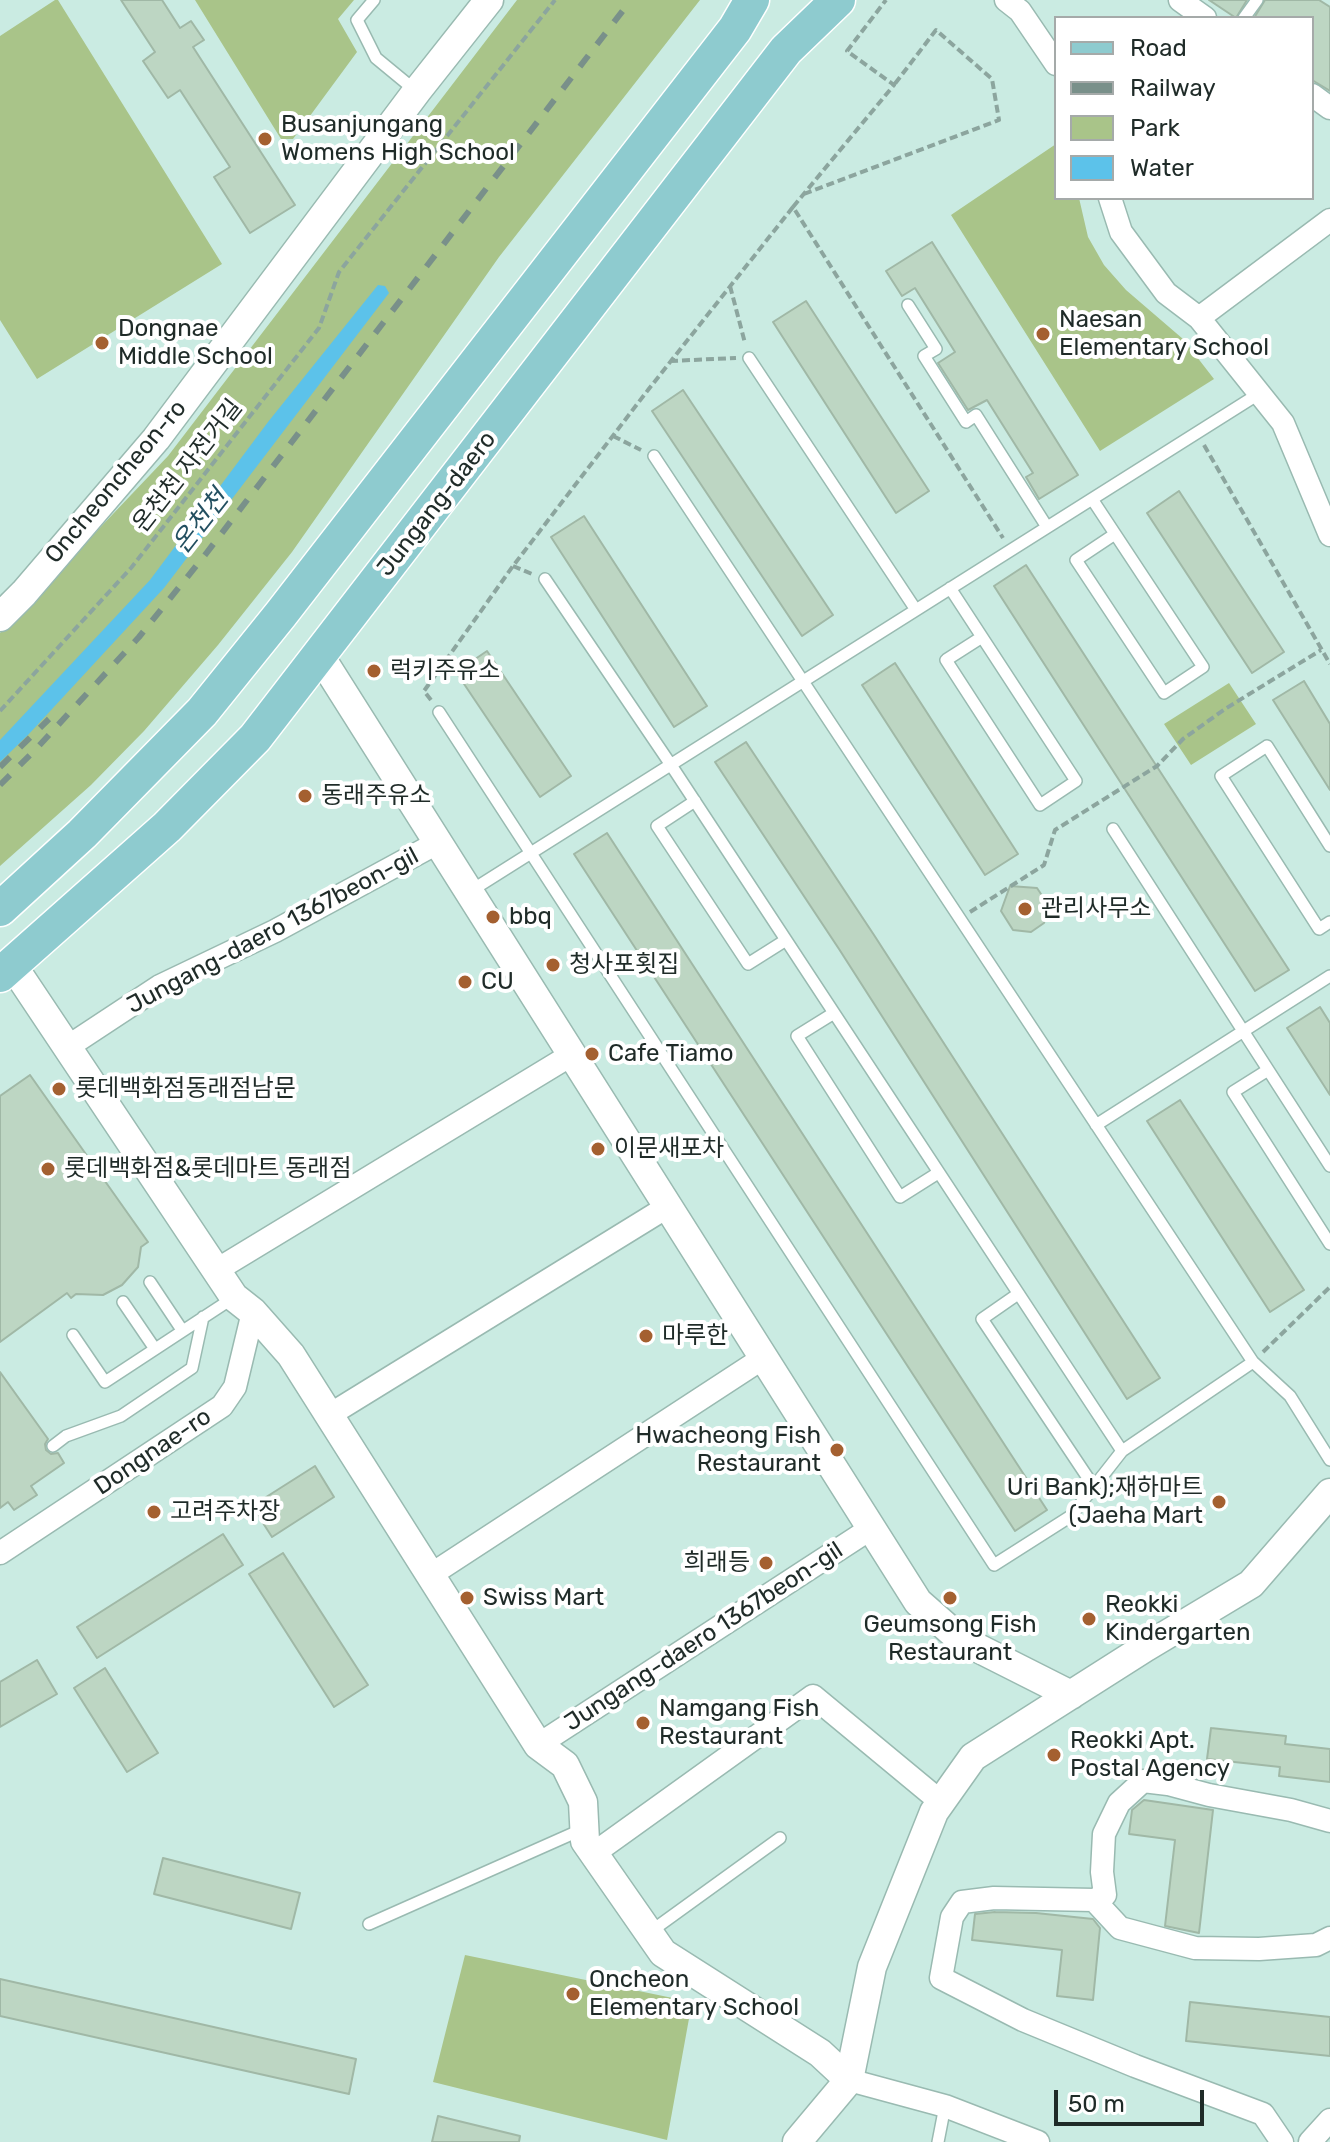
<!DOCTYPE html>
<html>
<head>
<meta charset="utf-8">
<style>
  body { margin:0 }
  #map { position:relative; width:1330px; height:2142px; overflow:hidden; background:#caebe2; font-family:Rubik,sans-serif }
  canvas { display:block }
  .legend { position:absolute; left:1054px; top:16px; width:260px; height:184px; box-sizing:border-box; background:#fff; border:2px solid #a5aaa9; margin:0; padding:10px 14px; list-style:none; font-size:24px; color:#1f2b28 }
  .legend li { display:flex; align-items:center; gap:16px; height:40px }
  .legend b { width:40px; border:2px solid #a5aaa9 }
  .scale { position:absolute; left:1054px; top:2090px; width:150px; height:36px; box-sizing:border-box; border:4px solid #1f2b28; border-top:0; padding-left:10px; font-size:24px; line-height:28px; white-space:nowrap; color:#1f2b28; -webkit-text-stroke:6px #fff; paint-order:stroke }
</style>
</head>
<body>
<div id="map">
<canvas width="1330" height="2142"></canvas>
<ul class="legend">
<li><b style="height:10px;background:#8ecbcf"></b>Road</li>
<li><b style="height:10px;background:#79908a"></b>Railway</li>
<li><b style="height:22px;background:#a9c489"></b>Park</li>
<li><b style="height:22px;background:#5cc2ea"></b>Water</li>
</ul>
<div class="scale">50 m</div>
</div>
<script>
const c = document.querySelector('canvas').getContext('2d');
c.lineJoin = 'round';
function fill(path, color) {
  c.fillStyle = color;
  c.fill(path, 'evenodd');
}
function toPath(rows) {
  const path = new Path2D();
  for (const r of rows) {
    path.moveTo(r[0], r[1]);
    for (let i = 2; i < r.length; i += 2) path.lineTo(r[i], r[i + 1]);
  }
  return path;
}
function strokePath(path, color, width, dash) {
  c.strokeStyle = color;
  c.lineWidth = width;
  c.lineCap = dash ? 'butt' : 'round';
  c.setLineDash(dash || []);
  c.stroke(path);
}
function drawText(font, color, halo, rows, align = 'center') {
  c.font = font + ' Rubik,"Noto Sans KR",sans-serif';
  c.lineWidth = 8;
  c.setLineDash([]);
  c.textBaseline = 'middle';
  c.strokeStyle = halo;
  c.fillStyle = color;
  for (const [text, x, y, turn = 0] of rows) {
    c.save();
    c.translate(x, y);
    c.rotate((+turn || 0) * Math.PI / 180);
    c.textAlign = isNaN(turn) ? turn : align;
    if (halo) c.strokeText(text, 0, 0);
    c.fillText(text, 0, 0);
    c.restore();
  }
}
fill(toPath([
  [55,0,58,0,222,264,37,379,0,320,0,36],
  [195,0,354,0,338,19,357,52,293,139,281,139],
  [517,0,700,0,499,257,292,552,218,645,144,731,91,785,0,866,0,633,168,456],
  [1056,144,1056,198,1079,198,1088,237,1104,265,1126,290,1183,339,1214,379,1100,451,951,215],
  [1229,683,1256,724,1191,765,1164,724],
  [465,1955,692,2002,667,2140,433,2082]
]), '#a9c489');
fill(toPath([
  [378,285,385,286,389,293,164,588,28,735,0,762,0,740,150,580,268,422]
]), '#5cc2ea');
const building = toPath([
  [121,0,162,0,180,28,191,21,204,40,193,47,295,205,250,233,214,177,230,167,180,90,168,98,143,61,155,52,121,0],
  [1209,0,1247,0,1236,18,1209,0],
  [1265,0,1319,0,1330,7,1330,91,1312,80,1312,18,1254,18,1265,0],
  [932,242,1078,475,1039,499,1026,477,1033,473,987,400,968,410,938,363,955,352,915,288,902,296,886,271,932,242],
  [806,301,929,491,896,513,773,322,806,301],
  [683,390,833,615,802,636,652,411,683,390],
  [1179,491,1284,652,1252,673,1147,513,1179,491],
  [584,516,707,706,674,727,551,537,584,516],
  [1026,565,1289,970,1255,991,994,586,1026,565],
  [487,651,571,776,540,797,456,672,487,651],
  [895,663,1018,854,985,875,862,685,895,663],
  [1304,681,1330,724,1330,790,1273,700,1304,681],
  [746,742,874,935,1160,1378,1127,1399,839,949,715,762,746,742],
  [607,833,1047,1510,1015,1531,574,854,607,833],
  [1010,886,1037,888,1049,906,1044,923,1031,932,1013,930,1001,911,1010,886],
  [1320,1007,1330,1023,1330,1095,1287,1028,1320,1007],
  [30,1075,148,1242,141,1247,138,1267,122,1285,103,1295,76,1294,71,1298,67,1293,0,1342,0,1096,30,1075],
  [1180,1100,1304,1290,1270,1312,1147,1121,1180,1100],
  [0,1372,48,1439,45,1444,46,1450,51,1454,58,1453,64,1463,31,1486,37,1495,14,1510,8,1502,0,1508,0,1372],
  [315,1466,334,1497,272,1537,252,1506,315,1466],
  [223,1534,243,1565,97,1658,77,1627,223,1534],
  [283,1553,368,1685,334,1707,249,1574,283,1553],
  [37,1660,57,1694,0,1727,0,1682,37,1660],
  [105,1668,158,1753,127,1772,74,1688,105,1668],
  [1211,1728,1286,1736,1285,1744,1330,1749,1330,1782,1279,1776,1280,1767,1207,1759,1211,1728],
  [1144,1800,1213,1810,1199,1933,1165,1926,1175,1840,1129,1834,1132,1810,1144,1800],
  [163,1858,300,1893,291,1929,154,1894,163,1858],
  [995,1912,1036,1913,1093,1919,1100,1928,1093,2000,1057,1996,1062,1950,972,1940,975,1914,995,1912],
  [0,1979,356,2059,349,2094,0,2016,0,1979],
  [1190,2002,1330,2017,1330,2056,1186,2041,1190,2002],
  [438,2116,520,2136,519,2142,432,2142,438,2116]
]);
fill(building, '#bdd6c3');
strokePath(building, '#a0b8a6', 2);
const service = toPath([
  [374,0,357,20,376,58,416,91],
  [1244,18,1257,0],
  [908,305,936,349,924,356,966,422,976,415,1047,527],
  [749,358,916,610],
  [654,456,1253,1362,1290,1396,1330,1460],
  [1092,499,1203,667,1164,693,1076,560,1115,534],
  [545,579,671,765,1122,1451],
  [950,588,982,637,1076,781,1040,805,946,660,982,637],
  [439,712,994,1565,1071,1516,1122,1451,1253,1362],
  [695,801,657,826,748,964,786,940],
  [1113,829,1330,1166],
  [1330,846,1267,746,1221,776,1319,929,1330,922],
  [469,892,1260,393],
  [834,1013,797,1036,900,1197,938,1173],
  [1268,1070,1233,1092,1330,1244],
  [1096,1125,1330,976],
  [150,1282,182,1330],
  [1018,1294,982,1319,1094,1487],
  [123,1302,155,1349],
  [73,1335,105,1382,233,1298],
  [53,1446,66,1436,121,1416,192,1368,203,1317],
  [369,1924,583,1829],
  [650,1932,780,1838],
  [938,2142,945,2106]
]);
const minor = toPath([
  [1006,0,1020,11,1056,64],
  [1180,0,1205,18],
  [1312,95,1330,108],
  [1110,198,1121,232,1166,293,1199,318,1283,423,1330,535],
  [1199,318,1330,220],
  [69,1046,160,986,275,931,437,843],
  [215,1271,571,1055],
  [331,1414,667,1207],
  [0,1553,222,1406,235,1387,253,1312],
  [429,1576,763,1358],
  [538,1745,870,1529],
  [593,1854,813,1696,941,1802],
  [1094,1900,1120,1928,1195,1948,1259,1949,1316,1945,1330,1938],
  [849,2080,945,2106,1038,2142],
  [1282,2142,1263,2114,1135,2066,1023,2020,941,1978,952,1917,962,1902,994,1898,1094,1900,1105,1895,1102,1872,1104,1834,1119,1803,1143,1781,1168,1784,1209,1795,1291,1810,1330,1821],
  [1310,2142,1330,2120]
]);
const tertiary = toPath([
  [0,617,24,593,156,439,417,91,489,0],
  [320,656,918,1602,960,1639,1071,1695],
  [13,966,234,1297,253,1312,291,1355,538,1745,565,1765,583,1802,585,1841,663,1953,820,2053,849,2080],
  [797,2142,849,2080,872,1967,934,1812,973,1757,1146,1647,1251,1584,1330,1493]
]);
const primary = toPath([
  [0,909,82,834,202,712,281,614,735,29,752,0],
  [0,975,167,827,255,738,786,50,838,0]
]);
strokePath(service, '#99bab1', 14);
strokePath(minor, '#99bab1', 25);
strokePath(tertiary, '#99bab1', 31);
strokePath(primary, '#fff', 37);
strokePath(toPath([
  [804,194,999,120,992,79,936,30,894,85],
  [793,207,894,85,847,51,886,0],
  [730,286,745,343],
  [670,361,736,358],
  [613,436,641,450],
  [1204,445,1330,664],
  [513,566,532,574],
  [431,700,424,691,513,566,648,390,793,207,1003,538],
  [0,711,131,568,319,328,339,272,555,0],
  [970,912,1044,865,1055,830,1157,766,1183,739,1225,709,1321,650],
  [1263,1352,1330,1287]
]), '#8ca59e', 4, [8, 4]);
strokePath(service, '#fff', 11);
strokePath(minor, '#fff', 22);
strokePath(tertiary, '#fff', 28);
strokePath(primary, '#8ecbcf', 34);
strokePath(toPath([
  [0,767,49,719],
  [0,785,36,749,139,637,205,555,631,0]
]), '#79908a', 6, [14, 14]);
for (const [x, y, r, color] of [
  [265,139,8,"#a46030"],
  [1043,334,8,"#a46030"],
  [102,343,8,"#a46030"],
  [374,671,8,"#a46030"],
  [305,796,8,"#a46030"],
  [1025,909,8,"#a46030"],
  [493,917,8,"#a46030"],
  [553,965,8,"#a46030"],
  [465,982,8,"#a46030"],
  [592,1054,8,"#a46030"],
  [59,1089,8,"#a46030"],
  [598,1149,8,"#a46030"],
  [48,1169,8,"#a46030"],
  [646,1336,8,"#a46030"],
  [837,1450,8,"#a46030"],
  [1219,1502,8,"#a46030"],
  [154,1512,8,"#a46030"],
  [766,1563,8,"#a46030"],
  [467,1598,8,"#a46030"],
  [950,1598,8,"#a46030"],
  [1089,1619,8,"#a46030"],
  [643,1723,8,"#a46030"],
  [1054,1755,8,"#a46030"],
  [573,1994,8,"#a46030"]
]) {
  const dot = new Path2D();
  dot.arc(x, y, r, 0, 2 * Math.PI);
  c.fillStyle = color;
  c.fill(dot);
  strokePath(dot, '#fff', 3);
}
drawText('24px', '#1f2b28', '#fff', [
  ["Busanjungang",281,125],
  ["Womens High School",281,153],
  ["Naesan",1059,320],
  ["Elementary School",1059,348],
  ["Dongnae",118,329],
  ["Middle School",118,357],
  ["럭키주유소",390,671],
  ["동래주유소",321,796],
  ["관리사무소",1041,909],
  ["bbq",509,917],
  ["청사포횟집",569,965],
  ["CU",481,982],
  ["Cafe Tiamo",608,1054],
  ["롯데백화점동래점남문",75,1089],
  ["이문새포차",614,1149],
  ["롯데백화점&롯데마트 동래점",64,1169],
  ["마루한",662,1336],
  ["Hwacheong Fish",821,1436,"right"],
  ["Restaurant",821,1464,"right"],
  ["Uri Bank);재하마트",1203,1488,"right"],
  ["(Jaeha Mart",1203,1516,"right"],
  ["고려주차장",170,1512],
  ["희래등",750,1563,"right"],
  ["Swiss Mart",483,1598],
  ["Reokki",1105,1605],
  ["Kindergarten",1105,1633],
  ["Geumsong Fish",950,1625,"center"],
  ["Restaurant",950,1653,"center"],
  ["Namgang Fish",659,1709],
  ["Restaurant",659,1737],
  ["Reokki Apt.",1070,1741],
  ["Postal Agency",1070,1769],
  ["Oncheon",589,1980],
  ["Elementary School",589,2008]
], 'left');
drawText('24px', '#1f2b28', '#fff', [
  ["온천천 자전거길",188,466,-52],
  ["Oncheoncheon-ro",116,482,-50],
  ["Jungang-daero",437,504,-52],
  ["Jungang-daero 1367beon-gil",273,931,-28],
  ["Dongnae-ro",153,1452,-34],
  ["Jungang-daero 1367beon-gil",704,1637,-33]
]);
drawText('italic 26px', '#234f60', '#fff', [
  ["온천천",201,522,-52]
]);
</script>
</body>
</html>
